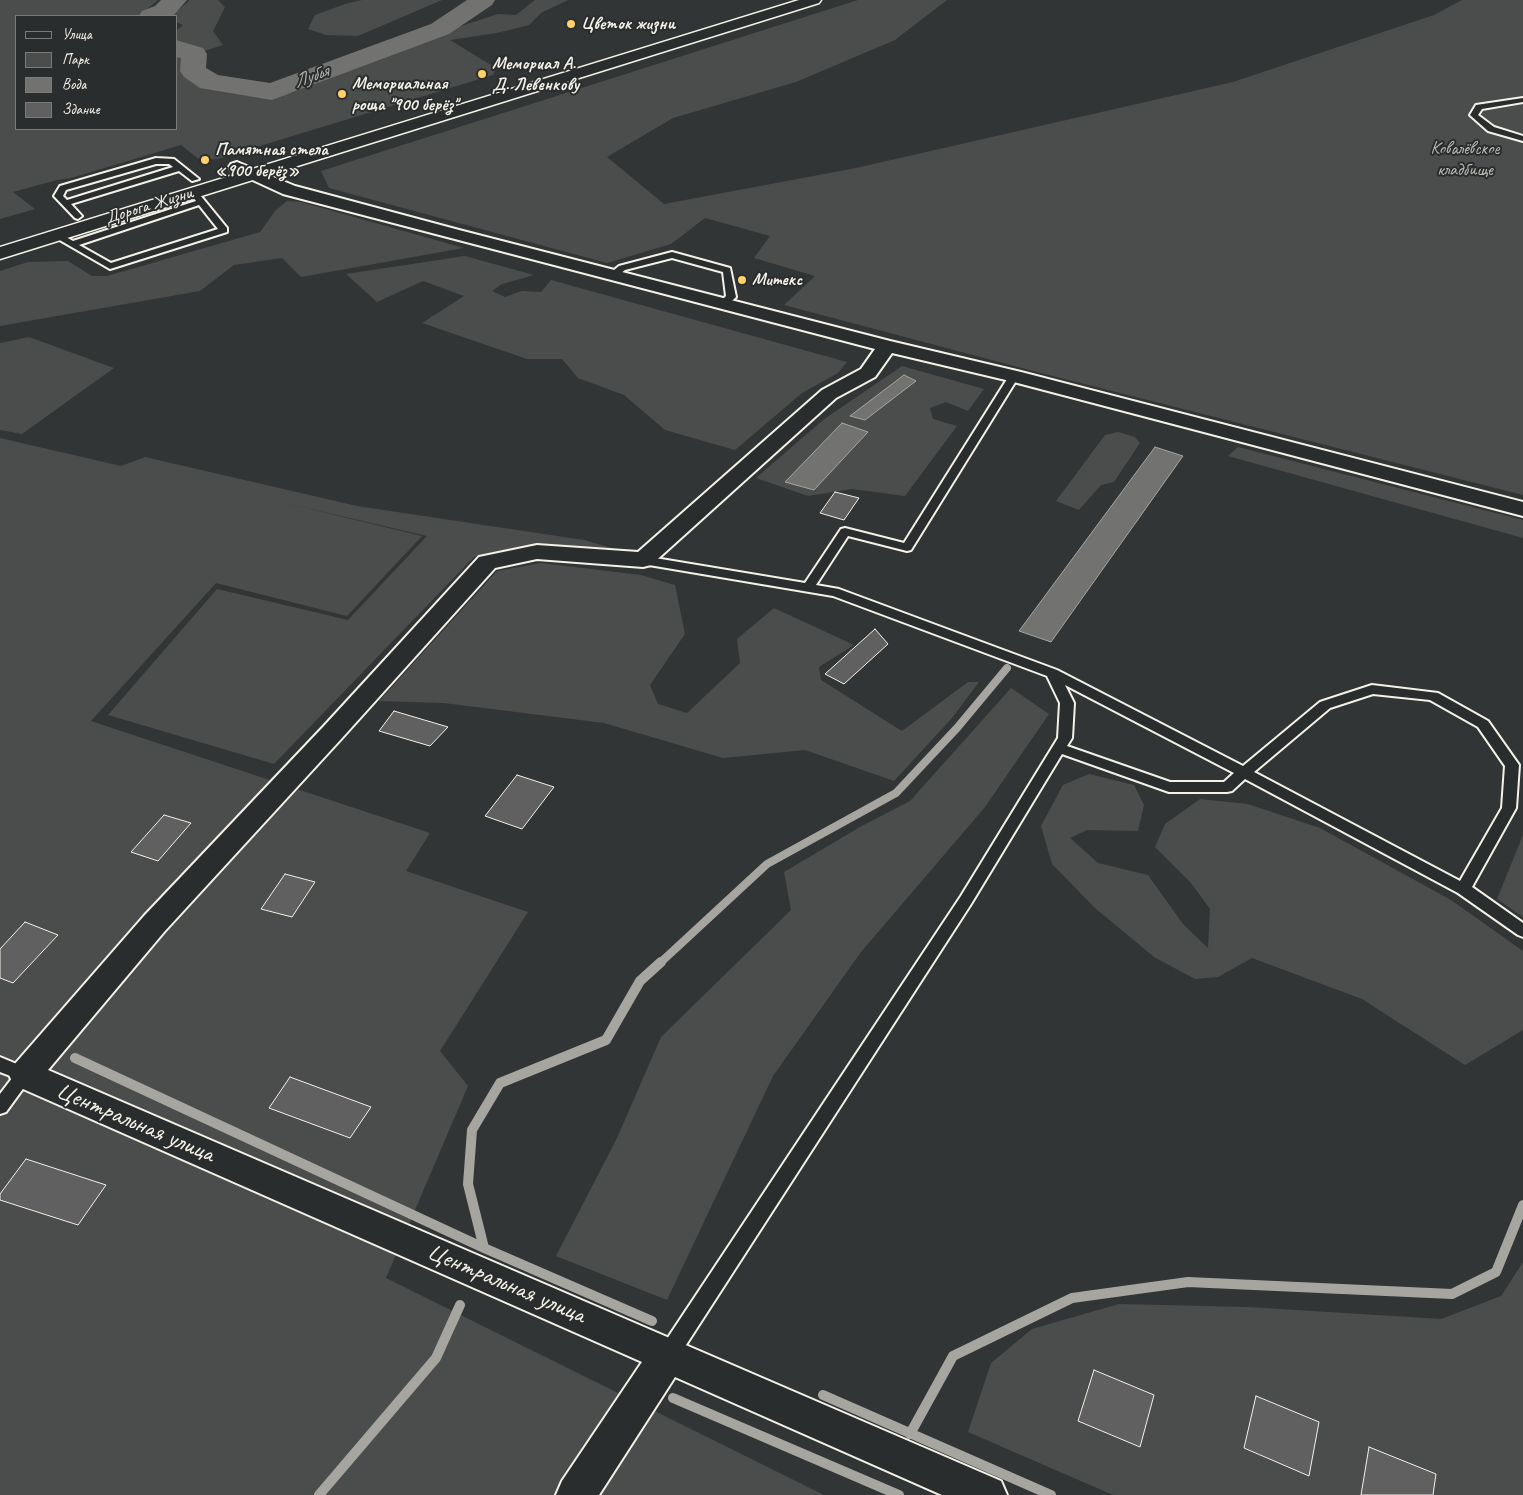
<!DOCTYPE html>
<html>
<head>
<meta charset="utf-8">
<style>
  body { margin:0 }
  #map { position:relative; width:1523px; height:1495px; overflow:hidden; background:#323535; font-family:Caveat,sans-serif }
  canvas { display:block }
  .legend { position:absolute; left:15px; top:15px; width:162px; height:115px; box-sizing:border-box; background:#2a2d2e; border:1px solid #7b7b78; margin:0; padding:6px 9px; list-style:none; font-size:15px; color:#f4f1e8 }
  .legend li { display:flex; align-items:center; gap:10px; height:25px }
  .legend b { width:25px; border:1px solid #7b7b78 }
</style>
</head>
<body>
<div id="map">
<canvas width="1523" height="1495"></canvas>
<ul class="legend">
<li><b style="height:6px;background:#2a2d2e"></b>Улица</li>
<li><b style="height:14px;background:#4b4d4c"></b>Парк</li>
<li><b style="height:14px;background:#727370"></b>Вода</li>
<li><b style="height:14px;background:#5f605f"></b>Здание</li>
</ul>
</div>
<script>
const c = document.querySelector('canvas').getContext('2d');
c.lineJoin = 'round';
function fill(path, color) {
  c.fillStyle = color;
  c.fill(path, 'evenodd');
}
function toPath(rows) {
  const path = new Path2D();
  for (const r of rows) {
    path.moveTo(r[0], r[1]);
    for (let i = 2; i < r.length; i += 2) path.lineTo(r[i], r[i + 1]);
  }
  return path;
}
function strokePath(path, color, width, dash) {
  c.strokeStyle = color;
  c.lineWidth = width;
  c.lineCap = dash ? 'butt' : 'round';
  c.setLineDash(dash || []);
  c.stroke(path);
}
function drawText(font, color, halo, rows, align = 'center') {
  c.font = font + ' Caveat,sans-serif';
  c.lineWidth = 4;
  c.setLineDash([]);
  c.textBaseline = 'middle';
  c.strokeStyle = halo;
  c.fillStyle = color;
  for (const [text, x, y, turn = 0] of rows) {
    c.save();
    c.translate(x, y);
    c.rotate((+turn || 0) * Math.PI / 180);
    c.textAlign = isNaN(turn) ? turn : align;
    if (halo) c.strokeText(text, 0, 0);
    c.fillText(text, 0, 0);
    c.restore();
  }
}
fill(toPath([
  [0,0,158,0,139,16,16,16,16,129,176,129,176,31,183,25,176,22,176,16,171,16,190,0,218,0,225,7,213,31,223,45,189,56,184,72,204,84,262,94,292,93,458,27,498,14,516,15,535,0,568,0,541,13,529,25,497,33,450,40,496,68,493,75,217,159,200,160,181,145,71,178,57,180,13,192,35,209,0,219],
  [362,0,442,0,358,36,326,35,308,29,315,15,345,4],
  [858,0,947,0,895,40,796,82,673,118,607,157,664,204,856,168,1233,82,1434,15,1462,0,1523,0,1523,495,1037,372,784,305,815,276,754,258,770,236,705,218,671,244,607,263,329,188,321,171],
  [287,201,301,202,464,248,301,277,282,258,234,265,200,291,0,326,0,271,28,262,68,261,92,276,107,276,260,232,275,211],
  [465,256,534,275,502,284,492,291,505,297,522,291,541,292,551,280,847,362,838,373,802,393,735,450,665,430,624,395,578,378,562,359,527,359,422,323,464,296,423,281,377,302,346,274],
  [29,337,114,368,22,434,0,430,0,343],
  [902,366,984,389,968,411,946,402,930,408,933,419,957,426,905,496,852,489,808,496,756,478,823,420],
  [1118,432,1135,437,1140,443,1114,482,1101,485,1079,510,1056,501,1105,435],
  [0,438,121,466,145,457,357,506,584,540,619,550,543,544,474,557,274,764,108,715,217,589,348,620,427,536,285,503,422,536,347,616,216,583,91,721,430,833,406,871,528,912,440,1051,468,1086,386,1278,824,1495,0,1495],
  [1238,447,1523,520,1523,538,1228,456],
  [541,563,641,575,675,585,685,634,650,685,658,704,687,713,740,663,737,639,774,608,854,645,819,667,821,680,902,731,968,682,979,682,952,718,894,781,805,750,723,758,604,723,444,703,379,701,497,571],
  [1011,688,1049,714,985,807,861,952,773,1076,667,1300,556,1256,617,1138,661,1037,791,910,784,872,860,827,910,801],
  [1089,774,1134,785,1144,805,1138,831,1087,830,1070,838,1098,863,1148,875,1183,924,1208,948,1210,909,1191,883,1155,847,1165,824,1200,799,1248,804,1320,828,1451,900,1523,951,1523,1030,1465,1065,1362,999,1252,958,1218,977,1195,979,1154,957,1095,908,1052,864,1041,826,1063,785],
  [1523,835,1523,917,1497,899],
  [1523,1262,1523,1495,1113,1495,968,1432,991,1363,1032,1329,1119,1304,1248,1307,1441,1319,1501,1296]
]), '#4b4d4c');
const water = toPath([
  [904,375,916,381,865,420,850,416,904,375],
  [842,423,868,432,814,490,785,482,842,423],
  [1155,447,1183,456,1051,642,1019,631,1155,447]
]);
fill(water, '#727370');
strokePath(water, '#a6a5a0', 1);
strokePath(toPath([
  [660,963,767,864,896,793,957,728,1007,668]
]), '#a6a5a0', 8);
strokePath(toPath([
  [75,1058,484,1248,652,1321],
  [484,1248,468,1184,472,1130,500,1083,606,1040,640,981,661,962],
  [823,1395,1051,1495],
  [673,1398,899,1495],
  [910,1434,953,1356,1072,1298,1188,1282,1452,1294,1496,1272,1523,1205],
  [319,1495,436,1358,460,1305]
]), '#a6a5a0', 10);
fill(toPath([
  [161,0,187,0,173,16,139,16,142,11,155,6,161,0],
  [467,0,495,0,492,5,449,34,272,100,200,88,184,77,180,71,181,58,176,57,176,40,203,48,207,54,206,68,218,75,270,83,431,24,467,0]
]), '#727370');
const building = toPath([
  [835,492,859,498,844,520,820,513,835,492],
  [875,629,888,644,844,684,825,674,875,629],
  [394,711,448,727,430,746,379,731,394,711],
  [517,775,554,787,522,829,485,816,517,775],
  [164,815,191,823,158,861,131,852,164,815],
  [285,874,315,882,292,917,261,909,285,874],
  [25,922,58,935,13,983,0,978,0,949,25,922],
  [290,1077,371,1107,350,1138,269,1108,290,1077],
  [26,1159,106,1185,78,1225,0,1200,0,1194,26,1159],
  [1094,1370,1154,1395,1140,1447,1078,1421,1094,1370],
  [1256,1396,1319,1422,1309,1476,1244,1448,1256,1396],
  [1369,1447,1436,1474,1433,1495,1361,1495,1369,1447]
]);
fill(building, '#5f605f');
strokePath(building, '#f4f1e8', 1);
const lane = toPath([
  [1523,98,1523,102,1482,109,1478,115,1494,127,1523,136,1523,141,1488,131,1470,115,1476,105,1523,98],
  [156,158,174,159,199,179,192,181,179,171,71,204,82,216,78,219,75,218,54,196,60,186,156,158],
  [156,164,169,164,173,167,67,200,63,196,66,190,156,164],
  [193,189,196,190,227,228,227,232,110,269,51,235,53,233,59,233,73,241,196,201,189,192,193,189],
  [199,205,218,229,111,263,79,245,199,205],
  [672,252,730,268,736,297,734,299,727,305,721,305,719,303,726,296,723,272,672,258,625,270,616,277,610,277,608,275,619,266,672,252],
  [1014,373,1019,376,911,550,907,551,848,536,816,585,839,589,1057,670,1243,766,1320,702,1372,685,1438,693,1488,721,1519,765,1516,808,1472,887,1523,923,1523,937,1518,935,1458,893,1245,779,1232,791,1227,792,1169,792,1062,754,971,904,675,1362,668,1364,661,1362,658,1355,661,1348,961,896,1058,738,1060,703,1047,676,833,596,643,564,637,560,643,556,805,583,841,529,845,528,904,543,1009,376,1014,373],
  [1065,685,1234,773,1224,782,1170,782,1067,746,1072,738,1074,703,1065,685],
  [1373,694,1430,700,1478,727,1505,766,1502,808,1460,881,1254,772,1330,708,1373,694],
  [0,1057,31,1070,33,1075,6,1112,0,1114,0,1094,13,1077,0,1072,0,1057]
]);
const street = toPath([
  [237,162,295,186,459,230,890,341,1021,372,1523,502,1523,516,1010,381,892,353,875,377,836,398,651,565,643,567,537,559,495,568,342,738,164,932,48,1070,1001,1481,1007,1495,942,1495,675,1377,599,1495,556,1495,562,1481,642,1362,14,1085,9,1075,14,1065,144,916,324,726,479,557,537,545,638,552,822,390,861,369,875,349,283,194,231,170,229,167,231,164,237,162]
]);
const secondary = toPath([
  [799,0,821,0,819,3,0,259,0,247,799,0]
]);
strokePath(lane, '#f4f1e8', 4);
strokePath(street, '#f4f1e8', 4);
strokePath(secondary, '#f4f1e8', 3);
fill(lane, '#2a2d2e');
fill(street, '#2a2d2e');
fill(secondary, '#2a2d2e');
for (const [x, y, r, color] of [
  [571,24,5,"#ffd166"],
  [482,74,5,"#ffd166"],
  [342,94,5,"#ffd166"],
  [205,160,5,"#ffd166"],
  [742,280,5,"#ffd166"]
]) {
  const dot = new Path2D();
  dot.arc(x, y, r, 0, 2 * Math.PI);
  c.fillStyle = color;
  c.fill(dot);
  strokePath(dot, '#2a2d2e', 2);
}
drawText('bold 18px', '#f4f1e8', '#2a2d2e', [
  ["Цветок жизни",581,24],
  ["Мемориал А.",492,64],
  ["Д. Левенкову",492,85],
  ["Мемориальная",352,84],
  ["роща \"900 берёз\"",352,105],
  ["Памятная стела",215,150],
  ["«900 берёз»",215,171],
  ["Митекс",752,280]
], 'left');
drawText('18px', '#b9b8b1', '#2a2d2e', [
  ["Ковалёвское",1465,149],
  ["кладбище",1465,170]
]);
drawText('18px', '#f4f1e8', '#2a2d2e', [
  ["Дорога Жизни",149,206,-17]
]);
drawText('italic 19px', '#b3b2ac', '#2a2d2e', [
  ["Лубья",311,77,-20]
]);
drawText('25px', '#f4f1e8', '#2a2d2e', [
  ["Центральная улица",135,1123,23],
  ["Центральная улица",506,1284,23]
]);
</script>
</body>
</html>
